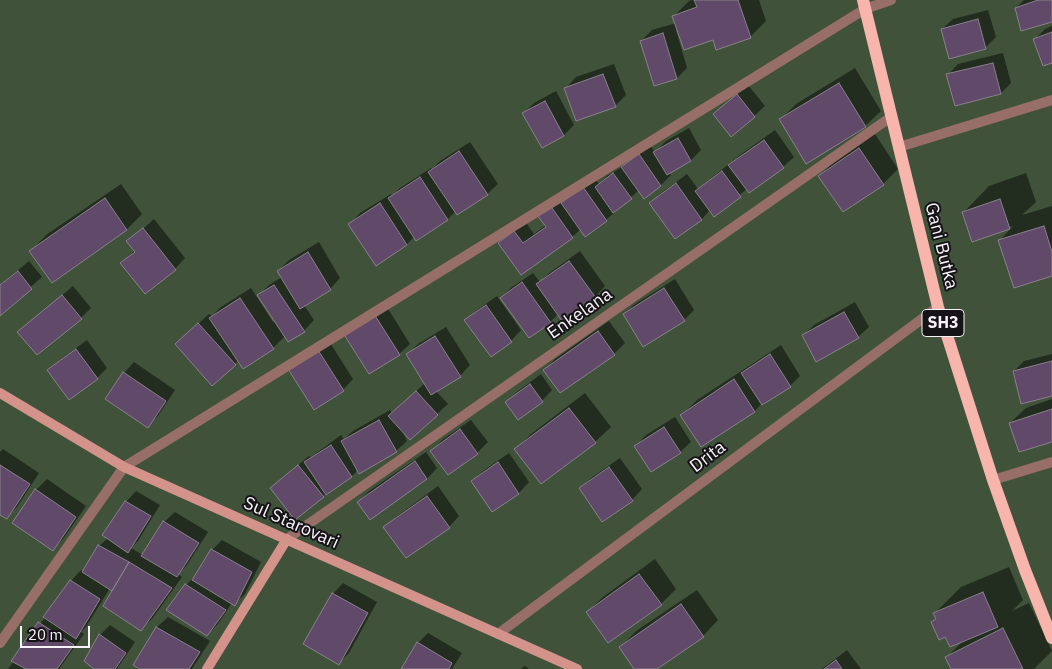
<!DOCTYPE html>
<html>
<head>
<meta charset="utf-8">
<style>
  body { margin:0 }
  #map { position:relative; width:1052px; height:669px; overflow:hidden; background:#302932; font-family:"IBM Plex Sans",sans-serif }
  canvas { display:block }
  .scale { position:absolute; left:20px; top:626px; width:70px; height:22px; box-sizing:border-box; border:2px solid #f7f3f9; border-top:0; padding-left:6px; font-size:15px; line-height:18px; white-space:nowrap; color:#f7f3f9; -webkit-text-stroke:4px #161317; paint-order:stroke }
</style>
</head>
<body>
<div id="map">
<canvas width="1052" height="669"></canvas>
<div class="scale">20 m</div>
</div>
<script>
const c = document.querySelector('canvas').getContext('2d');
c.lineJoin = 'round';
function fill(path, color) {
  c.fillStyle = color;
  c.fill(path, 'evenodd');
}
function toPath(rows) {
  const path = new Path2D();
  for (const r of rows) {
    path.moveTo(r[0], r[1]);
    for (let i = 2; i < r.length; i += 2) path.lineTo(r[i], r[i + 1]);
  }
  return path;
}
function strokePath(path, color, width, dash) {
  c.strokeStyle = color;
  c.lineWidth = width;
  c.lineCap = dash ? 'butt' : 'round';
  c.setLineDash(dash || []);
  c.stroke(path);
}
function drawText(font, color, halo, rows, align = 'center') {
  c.font = font + ' "IBM Plex Sans",sans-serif';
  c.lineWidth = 4;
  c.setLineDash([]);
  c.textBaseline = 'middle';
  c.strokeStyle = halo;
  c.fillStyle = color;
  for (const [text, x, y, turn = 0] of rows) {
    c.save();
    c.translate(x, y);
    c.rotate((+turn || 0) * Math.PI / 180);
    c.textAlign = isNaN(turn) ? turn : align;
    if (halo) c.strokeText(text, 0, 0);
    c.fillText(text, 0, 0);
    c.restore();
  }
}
fill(toPath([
  [0,0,1052,0,1052,669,0,669]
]), '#40533a');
fill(toPath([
  [692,0,759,0,766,21,751,36,717,48,713,38,676,30,687,68,677,78,655,85,641,41,652,30,676,23,673,17,689,1],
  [1024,0,1052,0,1052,21,1016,8],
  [988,10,996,37,985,48,942,29,953,19],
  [1052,26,1052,61,1035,39,1045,29],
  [1003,53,1011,83,1001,93,948,75,958,64],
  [614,64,626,95,615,106,566,88,576,77],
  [855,68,881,111,865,126,780,120,796,104],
  [748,85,765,106,754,116,714,114],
  [556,91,574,125,564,135,542,147,524,113,534,103],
  [689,128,701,150,691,160,669,172,671,175,661,185,644,197,639,190,606,220,585,235,581,229,572,237,521,273,499,243,510,232,525,221,534,234,546,225,539,215,594,178,599,184,607,176,625,165,650,145,655,152,666,141],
  [775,130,794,157,783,167,747,189,714,215,710,210,702,219,675,238,650,203,661,193,687,174,698,189,740,155],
  [875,134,898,169,883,184,820,176,835,160],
  [470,142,498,184,487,194,456,211,448,219,416,240,414,237,407,244,350,224,360,213,391,194,392,196,400,188,431,168,432,169,440,161],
  [1026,173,1036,202,1022,215,1052,206,1052,275,1000,240,1013,226,973,240,964,212,989,186],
  [121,184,142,214,127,229,52,281,31,251,46,235],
  [154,219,185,258,175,269,145,292,122,263,135,250,128,242],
  [319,242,340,278,330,289,304,305,314,320,304,331,285,336,273,348,239,360,213,384,187,334,209,314,212,316,221,307,251,288,273,322,275,320,259,295,269,285,282,277,278,271,289,260],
  [580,251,605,286,595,297,559,313,550,322,501,298,512,287,533,273,540,282,548,274],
  [29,261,42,277,0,314,0,285],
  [675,279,694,310,684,320,624,314,635,304],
  [73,286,91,308,81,318,19,332],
  [497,296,521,330,511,341,466,320,477,310],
  [855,302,869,327,858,337,803,336,814,325],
  [385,304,410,344,399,354,355,323],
  [609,321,625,343,614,354,560,391,545,370,555,359],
  [446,327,470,365,460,376,436,391,448,404,437,414,402,430,407,441,396,451,358,470,352,476,323,496,271,488,309,456,311,457,341,435,344,439,353,431,390,410,392,414,425,383,408,354,418,344],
  [87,340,107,368,97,378,49,370,60,360],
  [329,341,353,379,343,390,290,370],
  [781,345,800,376,790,386,762,403,755,411,702,445,682,415,697,400],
  [1052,354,1052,394,1014,371,1024,361],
  [134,362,175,390,158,416,147,426,124,373],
  [541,374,552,390,542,401,507,402,517,392],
  [585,393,611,427,595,442,541,483,516,449,531,434],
  [1052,399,1052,440,1010,423,1026,408],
  [675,417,691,442,680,452,636,446,646,435],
  [471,420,488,442,477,453,432,451,442,440],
  [3,449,39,473,17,507,6,517,0,513,0,452],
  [426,452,437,468,427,479,358,502,369,491],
  [509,453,529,482,519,493,492,511,472,481,483,471],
  [620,458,642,489,632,500,581,488,591,478],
  [47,479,86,506,63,539,53,549,14,523,36,490],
  [438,486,459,516,449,527,385,527,396,517],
  [136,491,160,505,138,541,131,548,143,555,164,522,175,512,208,532,187,565,178,574,182,577,152,619,141,629,114,590,110,588,86,627,81,632,84,634,59,669,8,669,71,581,81,570,84,572,99,546,108,538,126,502],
  [222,540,261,562,245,594,234,604,232,603,218,624,207,635,186,585,196,575,212,550],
  [655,559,676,589,661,604,587,612,603,597],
  [1009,567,1023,600,1012,611,1029,603,1052,651,1034,669,952,669,946,658,964,640,946,635,932,622,937,617,935,613,961,587],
  [343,583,377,602,349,653,339,663,333,594],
  [697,590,718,620,703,636,654,669,636,669,621,647,636,631],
  [168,617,210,641,192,669,136,669,138,667,135,665,157,627],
  [110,625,135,642,117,669,96,669,100,635],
  [428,633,462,653,452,669,403,669,418,643],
  [847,650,861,669,822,669],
  [524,666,525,666,529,669,521,669]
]), '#0007');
const building = toPath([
  [694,0,738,0,751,38,716,50,713,40,684,50,672,16,697,7,694,0],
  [1038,0,1052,0,1052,22,1021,31,1015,8,1038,0],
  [978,19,986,49,949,59,941,29,978,19],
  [1052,32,1052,63,1043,66,1033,39,1052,32],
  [663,33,677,79,654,86,640,41,663,33],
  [993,63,1001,94,955,106,946,74,993,63],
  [603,74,616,107,576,121,564,88,603,74],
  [839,83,866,127,806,164,779,119,839,83],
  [737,94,755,117,731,137,713,114,737,94],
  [545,101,564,136,542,148,522,113,545,101],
  [678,138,691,161,667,175,653,152,678,138],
  [764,140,784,168,749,193,728,165,764,140],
  [859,148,884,185,843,212,818,176,859,148],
  [459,151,488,195,457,215,428,172,459,151],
  [639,154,661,186,644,199,621,167,639,154],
  [722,171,741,197,714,217,695,191,722,171],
  [613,173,632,199,613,213,595,187,613,173],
  [420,177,448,220,416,241,388,198,420,177],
  [676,183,702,220,675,239,649,203,676,183],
  [583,187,607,221,585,237,561,203,583,187],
  [105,198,127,230,52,283,29,251,105,198],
  [1000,199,1010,229,972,242,962,212,1000,199],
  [380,203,407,245,376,266,348,224,380,203],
  [550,205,573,238,521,275,498,243,514,231,523,243,546,227,537,215,550,205],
  [1044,226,1052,252,1052,276,1014,288,998,240,1044,226],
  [143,228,176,270,145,294,120,263,135,252,126,241,143,228],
  [308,252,331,290,300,309,277,271,308,252],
  [569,261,596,298,562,321,536,284,569,261],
  [18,271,32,289,0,316,0,285,18,271],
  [522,282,551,323,529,338,500,298,522,282],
  [274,285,305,332,288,342,257,295,274,285],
  [664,288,685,321,643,347,623,314,664,288],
  [62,295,82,319,37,355,17,332,62,295],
  [240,298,274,349,243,369,209,318,240,298],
  [486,305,512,342,491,357,464,320,486,305],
  [844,312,859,338,816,362,802,335,844,312],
  [374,314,400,355,369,374,343,333,374,314],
  [198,323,236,365,212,386,175,344,198,323],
  [598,331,615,355,560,393,543,370,598,331],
  [435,336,461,377,431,395,406,354,435,336],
  [76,349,98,379,69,400,47,370,76,349],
  [318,350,344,391,314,410,288,369,318,350],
  [770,354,791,387,762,405,741,373,770,354],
  [1052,361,1052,396,1021,404,1013,371,1052,361],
  [123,372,166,401,148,428,105,399,123,372],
  [734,379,755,412,701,447,680,415,734,379],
  [530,384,543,402,518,420,505,402,530,384],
  [416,391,438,415,410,440,388,416,416,391],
  [569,408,596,443,541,484,514,449,569,408],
  [1052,409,1052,442,1019,452,1009,423,1052,409],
  [379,420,397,452,359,474,341,441,379,420],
  [664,427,681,453,651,472,634,446,664,427],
  [460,429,478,454,448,475,430,451,460,429],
  [331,445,352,477,326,495,304,462,331,445],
  [415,461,427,479,370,520,357,502,415,461],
  [498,462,519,494,492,512,471,481,498,462],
  [0,465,30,484,7,519,0,515,0,465],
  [298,465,324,497,295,520,270,488,298,465],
  [609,467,633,501,602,522,579,488,609,467],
  [35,489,76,517,53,551,12,523,35,489],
  [427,496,450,528,406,558,383,527,427,496],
  [125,501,151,516,128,553,102,535,125,501],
  [163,521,199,543,177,577,141,556,163,521],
  [98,545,129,562,112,591,82,572,98,545],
  [211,549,252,572,235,606,192,580,211,549],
  [129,562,172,588,141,631,103,606,129,562],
  [639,574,662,605,608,643,586,612,639,574],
  [70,580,100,599,76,639,43,617,70,580],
  [185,584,226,610,207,636,166,610,185,584],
  [983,592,998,627,950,647,945,637,939,640,931,622,936,619,933,613,983,592],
  [332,593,368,613,339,665,303,644,332,593],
  [681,604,704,637,657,669,634,669,619,647,681,604],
  [38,622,74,645,57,669,26,669,11,661,38,622],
  [156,627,200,652,189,669,139,669,133,665,156,627],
  [1003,628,1023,669,951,669,945,657,1003,628],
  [99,634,126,653,115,669,94,669,84,661,99,634],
  [417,642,452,663,449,669,401,669,417,642],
  [836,660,842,669,824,669,836,660]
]);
fill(building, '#604969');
strokePath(building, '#89818d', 1);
strokePath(toPath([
  [899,147,1052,100],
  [993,480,1052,462],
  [287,539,891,117],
  [498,634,938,307],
  [0,643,124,467,865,9,891,0]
]), '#976e68', 10);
strokePath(toPath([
  [0,393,124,467,577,669],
  [207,669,287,539]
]), '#d4938a', 10);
strokePath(toPath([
  [863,0,938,307,993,480,1025,570,1052,638]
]), '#f8b5ab', 12);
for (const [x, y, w] of [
  [943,323,42]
]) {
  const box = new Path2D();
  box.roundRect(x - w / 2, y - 13.5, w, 27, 4);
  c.fillStyle = '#161317';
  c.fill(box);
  strokePath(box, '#f7f3f9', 1);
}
drawText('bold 16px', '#f7f3f9', null, [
  ["SH3",943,323]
]);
drawText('18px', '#f7f3f9', '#161317', [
  ["Gani Butka",941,246,76],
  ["Enkelana",580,314,-35],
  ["Drita",708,457,-37],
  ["Sul Starovari",291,523,24]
]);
</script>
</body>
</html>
